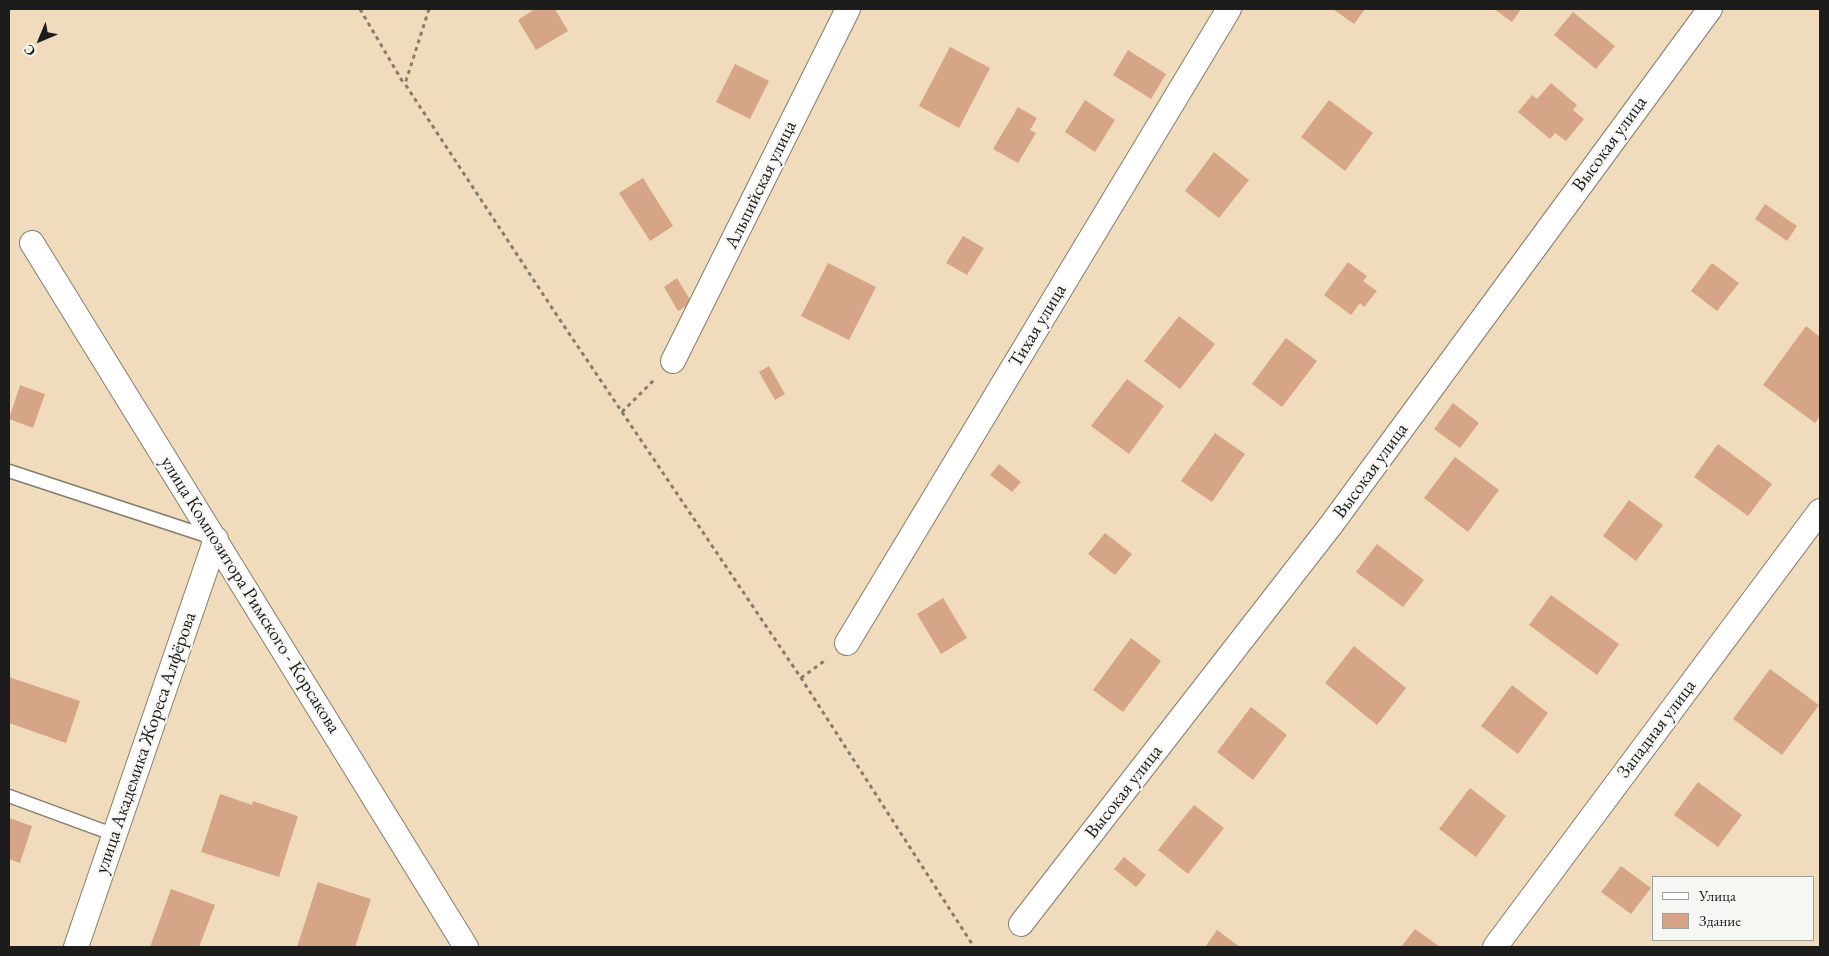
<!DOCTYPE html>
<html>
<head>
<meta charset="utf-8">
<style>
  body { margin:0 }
  #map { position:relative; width:1829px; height:956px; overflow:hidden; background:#f0dcbc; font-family:"EB Garamond",serif }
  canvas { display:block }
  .frame { position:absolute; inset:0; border:10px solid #1c1c1c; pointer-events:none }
  .legend { position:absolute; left:1652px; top:876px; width:162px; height:65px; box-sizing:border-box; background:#f6f6f2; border:1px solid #9f9f9c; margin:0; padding:6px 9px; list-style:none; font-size:15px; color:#1c1c1c }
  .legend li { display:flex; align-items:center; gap:10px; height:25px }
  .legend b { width:25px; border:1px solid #9f9f9c }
  .north { position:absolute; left:15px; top:15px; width:50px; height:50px; -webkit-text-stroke:4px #f6f6f2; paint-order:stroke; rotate:225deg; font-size:14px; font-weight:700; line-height:20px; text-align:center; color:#1c1c1c }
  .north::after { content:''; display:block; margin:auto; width:18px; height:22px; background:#1c1c1c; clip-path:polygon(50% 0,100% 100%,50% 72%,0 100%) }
</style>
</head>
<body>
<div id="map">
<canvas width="1829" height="956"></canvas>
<div class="frame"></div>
<ul class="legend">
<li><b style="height:6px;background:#fff"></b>Улица</li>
<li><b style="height:14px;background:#d6a486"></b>Здание</li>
</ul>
<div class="north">С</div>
</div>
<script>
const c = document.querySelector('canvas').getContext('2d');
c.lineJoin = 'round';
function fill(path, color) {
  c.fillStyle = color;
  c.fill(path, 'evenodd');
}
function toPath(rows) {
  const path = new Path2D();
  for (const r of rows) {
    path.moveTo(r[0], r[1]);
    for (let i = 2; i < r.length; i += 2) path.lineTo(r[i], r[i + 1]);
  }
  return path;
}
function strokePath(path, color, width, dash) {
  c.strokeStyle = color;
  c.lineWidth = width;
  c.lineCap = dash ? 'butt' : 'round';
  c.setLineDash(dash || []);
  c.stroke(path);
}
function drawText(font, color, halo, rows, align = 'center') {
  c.font = font + ' "EB Garamond",serif';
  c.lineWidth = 4.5;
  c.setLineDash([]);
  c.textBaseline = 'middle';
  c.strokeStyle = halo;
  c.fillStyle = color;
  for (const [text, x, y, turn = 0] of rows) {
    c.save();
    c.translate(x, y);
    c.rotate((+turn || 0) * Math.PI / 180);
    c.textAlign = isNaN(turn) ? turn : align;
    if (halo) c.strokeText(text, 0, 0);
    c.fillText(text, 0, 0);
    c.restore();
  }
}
fill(toPath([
  [535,9,555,9,568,31,536,50,518,20],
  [1333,9,1365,9,1354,24],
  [1494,9,1521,9,1512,22],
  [1573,12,1615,46,1596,69,1554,35],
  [950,47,990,68,959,128,919,106],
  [1128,50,1166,74,1151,99,1113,75],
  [735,64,769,81,750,119,716,102],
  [1551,83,1577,105,1573,110,1584,119,1566,141,1555,133,1550,139,1518,112,1532,95,1537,99],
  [1085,100,1115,120,1095,152,1065,132],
  [1329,100,1373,133,1345,171,1301,137],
  [1018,107,1037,118,1030,130,1036,133,1018,163,993,149],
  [1214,152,1249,180,1219,218,1185,191],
  [643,178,673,226,650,241,619,193],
  [1765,204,1797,226,1787,241,1755,219],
  [963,236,984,248,967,275,946,263],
  [1348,262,1367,276,1363,281,1377,291,1364,307,1360,303,1351,315,1324,295],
  [828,263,876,287,849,340,801,316],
  [1712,263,1739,283,1717,311,1691,291],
  [677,278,692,303,678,311,664,287],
  [1179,316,1215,344,1180,389,1144,361],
  [1806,326,1820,337,1820,416,1815,423,1763,385],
  [1286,338,1317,361,1282,407,1252,384],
  [769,366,785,394,775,400,759,372],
  [1127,379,1164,406,1129,454,1091,426],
  [20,385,45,394,33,428,9,419],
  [1453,403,1479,423,1460,448,1434,429],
  [1215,433,1245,454,1212,502,1181,481],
  [1718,444,1772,484,1748,516,1694,477],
  [1455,457,1499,490,1468,532,1424,498],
  [999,464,1021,482,1012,492,990,475],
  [1629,500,1663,525,1636,561,1603,536],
  [1105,533,1132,554,1115,575,1088,554],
  [1377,544,1424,580,1403,607,1356,572],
  [1551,595,1619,644,1597,675,1529,625],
  [943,598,967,638,941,654,917,614],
  [1131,638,1161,661,1123,712,1093,690],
  [1354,646,1406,688,1377,725,1325,683],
  [1770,669,1819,705,1782,755,1733,719],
  [9,677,80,701,66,743,9,723],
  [1512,685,1548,713,1518,754,1481,726],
  [1251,707,1287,735,1253,780,1217,752],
  [1698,782,1742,815,1718,847,1674,815],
  [1470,788,1506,816,1476,857,1439,829],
  [220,794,252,805,253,801,298,816,279,877,201,852],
  [1194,805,1224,828,1188,874,1158,850],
  [9,818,32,826,20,863,9,859],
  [1124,857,1146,875,1136,887,1114,869],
  [1621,866,1651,888,1631,914,1601,892],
  [318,882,371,899,355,947,297,947],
  [171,889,215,905,199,947,150,947],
  [1415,929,1440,947,1401,947],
  [1217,930,1240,947,1205,947]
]), '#d6a486');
const service = toPath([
  [9,471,213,538],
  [9,796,115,835]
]);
const minor = toPath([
  [32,243,466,947],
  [673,361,848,9],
  [847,643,1229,9],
  [1021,924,1331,525,1710,9],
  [76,947,216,539],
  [1495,947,1820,511]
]);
strokePath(service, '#867c6c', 15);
strokePath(minor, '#867c6c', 26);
strokePath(toPath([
  [360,9,404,84],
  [429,9,405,84,556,314,801,678,974,947],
  [622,412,655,379],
  [801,678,827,659]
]), '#867c6c', 3, [4, 4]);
strokePath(service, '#fff', 12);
strokePath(minor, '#fff', 24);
drawText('19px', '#1c1c1c', '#f6f6f2', [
  ["Высокая улица",1610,144,-54],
  ["Альпийская улица",761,185,-64],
  ["Тихая улица",1038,326,-59],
  ["Высокая улица",1371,471,-54],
  ["улица Композитора Римского - Корсакова",250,595,58],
  ["Западная улица",1657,729,-53],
  ["улица Академика Жореса Алфёрова",146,743,-71],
  ["Высокая улица",1124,792,-52]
]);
</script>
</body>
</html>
